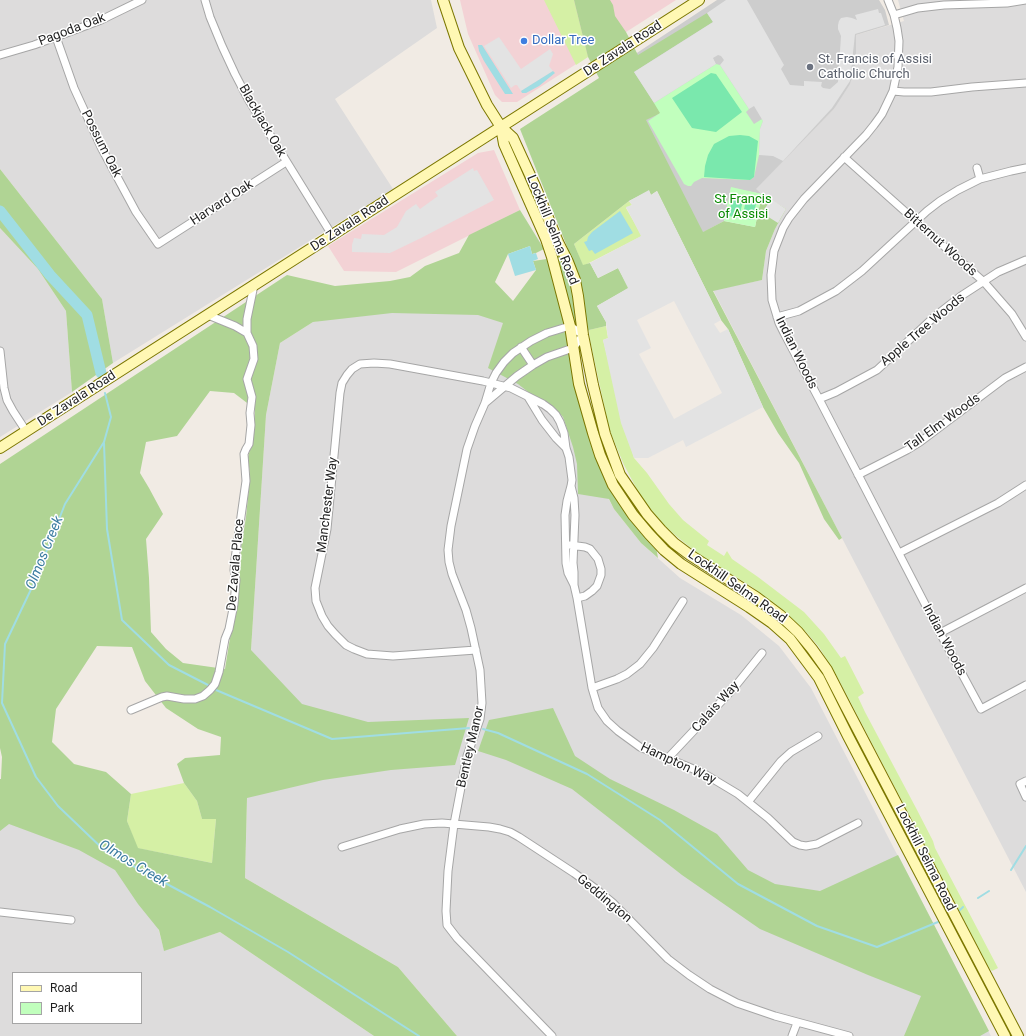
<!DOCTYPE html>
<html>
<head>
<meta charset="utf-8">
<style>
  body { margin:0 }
  #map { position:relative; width:1026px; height:1036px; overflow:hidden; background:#f1ebe4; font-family:Roboto,sans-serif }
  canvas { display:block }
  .legend { position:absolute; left:12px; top:972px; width:130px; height:52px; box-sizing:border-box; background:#fff; border:1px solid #a5a5a5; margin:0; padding:5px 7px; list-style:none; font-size:12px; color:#1f1f1f }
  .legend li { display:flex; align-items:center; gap:8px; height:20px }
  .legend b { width:20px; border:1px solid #a5a5a5 }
</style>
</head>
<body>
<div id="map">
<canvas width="1026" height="1036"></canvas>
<ul class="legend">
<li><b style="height:5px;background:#fff8b4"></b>Road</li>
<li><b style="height:11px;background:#c1ffbd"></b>Park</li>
</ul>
</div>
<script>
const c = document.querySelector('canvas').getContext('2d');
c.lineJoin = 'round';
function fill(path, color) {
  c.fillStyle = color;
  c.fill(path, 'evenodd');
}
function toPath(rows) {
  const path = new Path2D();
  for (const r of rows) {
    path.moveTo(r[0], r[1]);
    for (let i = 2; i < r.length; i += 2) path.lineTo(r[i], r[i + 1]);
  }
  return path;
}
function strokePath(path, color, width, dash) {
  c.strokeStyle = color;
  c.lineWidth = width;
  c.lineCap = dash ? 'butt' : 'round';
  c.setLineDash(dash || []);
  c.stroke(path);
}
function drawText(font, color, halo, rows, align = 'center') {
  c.font = font + ' Roboto,sans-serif';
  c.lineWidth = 3;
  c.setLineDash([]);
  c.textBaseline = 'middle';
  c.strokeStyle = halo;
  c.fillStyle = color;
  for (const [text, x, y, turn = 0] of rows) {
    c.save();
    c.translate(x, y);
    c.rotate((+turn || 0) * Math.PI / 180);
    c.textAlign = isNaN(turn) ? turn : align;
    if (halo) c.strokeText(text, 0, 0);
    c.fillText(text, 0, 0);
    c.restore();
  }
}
fill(toPath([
  [0,0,431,0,437,28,335,99,393,189,113,363,102,299,0,169],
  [898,0,1026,0,1026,892,713,290,762,280,766,251,775,229,786,209,755,189,834,109,856,62,856,35,904,21],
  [0,228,38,269,66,311,72,392,0,437],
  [400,302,487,302,526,324,594,471,614,509,641,543,680,578,741,615,779,646,811,688,991,1036,457,1036,398,967,245,878,251,650,266,415,280,343,313,322],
  [0,822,137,848,164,950,220,932,374,1036,0,1036],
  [13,973,141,973,141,1023,13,1023]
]), '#dddcdc');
fill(toPath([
  [460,0,676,0,517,102,502,102,495,95,468,34],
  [494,150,520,210,396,272,344,271,328,246,478,153]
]), '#f3d2d5');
fill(toPath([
  [717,0,879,0,885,10,889,25,856,35,856,62,850,84,834,109,756,189,762,194,731,188,724,221,687,241,599,78]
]), '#cdcdcd');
fill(toPath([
  [544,0,574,0,588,57,576,65],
  [629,201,632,205,626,208,642,236,583,266,574,244],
  [606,326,608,338,603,340,634,458,647,473,669,504,683,520,709,541,707,545,724,556,727,551,732,559,758,577,804,612,824,634,841,658,845,656,864,693,858,697,865,712,916,808,933,841,935,848,998,968,992,971,989,968,840,682,830,665,819,647,806,632,784,611,752,587,697,553,675,535,664,525,647,505,639,493,624,465,614,441,609,428,590,340,589,330],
  [184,783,197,801,202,819,216,819,212,863,137,848,127,821,131,794]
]), '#d5f0a5');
fill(toPath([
  [574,0,610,0,613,5,615,16,626,32,638,55,707,13,713,22,634,72,661,113,646,120,703,232,724,221,755,227,762,194,786,209,775,229,766,251,762,280,713,291,842,538,839,540,824,519,799,463,778,433,763,407,728,329,721,320,657,191,651,195,649,191,629,201,574,244,583,265,590,263,598,278,618,268,629,288,597,306,606,322,606,326,589,330,571,357,591,440,656,546,658,558,641,543,614,509,609,499,578,494,577,464,573,447,563,417,554,407,532,395,518,384,488,368,503,323,478,315,392,313,313,322,280,343,266,415,251,650,302,704,368,722,469,718,455,765,391,770,323,780,247,798,245,878,398,967,457,1036,374,1036,220,932,164,951,159,930,138,904,115,870,79,850,9,824,0,831,0,779,1,779,2,757,0,748,0,464,287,275,335,286,390,281,410,277,425,266,459,253,469,235,520,210,544,249,536,253,532,254,530,246,508,254,495,282,513,301,536,270,533,261,547,259,568,249,520,129,599,78,588,57],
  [210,391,234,393,255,409,254,431,251,447,248,457,250,476,246,517,241,548,240,568,237,600,229,644,225,669,183,663,166,649,151,632,149,578,146,539,163,514,149,488,140,473,146,442,177,436],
  [97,646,132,647,145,681,166,708,198,729,221,737,220,755,185,758,177,764,184,783,197,801,202,819,216,819,212,863,138,848,127,821,131,794,106,772,74,764,52,742,56,709],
  [0,169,102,299,113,363,72,392,66,311,38,269,0,228],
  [553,708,575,756,610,779,674,810,717,834,748,870,775,884,820,891,898,855,989,1031,980,1036,904,1036,921,996,868,975,760,929,682,875,572,789,506,760,478,751,489,720]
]), '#b0d494');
fill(toPath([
  [716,64,720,65,749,109,746,112,754,124,762,119,763,121,760,129,759,155,754,177,750,180,702,178,694,182,691,186,688,186,684,184,648,121,660,113,654,103],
  [731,187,762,194,755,227,724,221]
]), '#c1ffbd');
fill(toPath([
  [711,73,716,74,742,112,716,132,692,128,672,98],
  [740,135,749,136,758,141,754,177,750,180,704,177,705,166,708,155,714,144,729,136],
  [733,194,744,196,739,218,729,216],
  [747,196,757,198,753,220,742,218]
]), '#7ae8ad');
fill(toPath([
  [726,0,747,0,784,65,781,69,790,85,804,86,804,81,822,82,821,86,823,88,830,89,838,82,841,36,838,29,838,25,839,21,841,18,847,17,852,18,857,20,855,15,878,9,879,13,881,13,885,25,855,34,850,81,832,108,783,161,773,156,759,155,760,129,763,121,754,106,749,109,720,65,724,60,721,56,718,55,713,58,716,64,654,103,634,72,713,22,707,13],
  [499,37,521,69,550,49,553,54,549,66,553,71,521,91,517,85,515,85,511,88,484,46],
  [473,168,474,171,477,170,494,200,421,238,390,253,352,252,352,245,354,238,361,239,362,234,384,235,397,227,406,211,416,204,420,209,438,196,435,192],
  [649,190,651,195,657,191,721,320,714,324,720,333,728,329,763,407,686,447,683,440,648,458,634,458,621,423,603,340,608,338,606,322,597,306,628,288,618,268,598,278,590,263,641,236,626,207,632,205,629,201],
  [674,301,722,393,674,419,639,354,651,348,637,320],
  [771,199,786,209,778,223,762,213]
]), '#e3e3e3');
fill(toPath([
  [478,45,482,45,513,94,505,94,484,61,479,51],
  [553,71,555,73,539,86,526,93,522,93,521,91],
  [620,211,633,233,595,254,592,250,589,251,584,242,587,241,588,237,592,232],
  [530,246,532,254,536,253,538,259,533,261,536,270,515,276,508,254]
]), '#a0dde3');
strokePath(toPath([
  [105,393,111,417,104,442,65,504,34,583,5,644,2,703,36,777,58,806,105,851,210,907,288,952,419,1036],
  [104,443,107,529,122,620,169,665,208,685],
  [216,690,332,739,469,728],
  [483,729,498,733,587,774,660,820,738,884,817,926,877,947,938,922],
  [1011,870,1026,846],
  [978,898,989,891],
  [960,910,963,907]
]), '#a0dde3', 2);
strokePath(toPath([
  [0,211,50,275,87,315,101,373]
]), '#a0dde3', 11);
const street = toPath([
  [205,0,210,17,222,46,235,74,248,99,332,235],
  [888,0,894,15,897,28,899,41,898,67,893,91,882,114,874,125,866,135,804,199,789,218,783,228,774,251,771,275,772,300,779,323,784,333,819,399,940,633,981,709,1026,685],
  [894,15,918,8,944,5,1007,3,1026,0],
  [56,37,74,88,101,147,136,212,158,244,286,162],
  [0,55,34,45,56,37,101,20,142,0],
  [893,91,904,92,931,92,972,87,1026,83],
  [844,157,984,282,1012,314,1026,337],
  [977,168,980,179],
  [208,315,235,326,247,333],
  [777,317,799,311,836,291,862,271,927,211,940,201,958,190,980,179,1011,171,1026,168],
  [521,347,533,365],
  [0,351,4,388,7,400,13,411,26,431],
  [528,397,542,420,556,438,566,448],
  [819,399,836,392,877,370,934,317,961,296,998,272,1026,260],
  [485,403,517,376,533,365,547,357,573,348,583,335,570,326,547,333,531,341,513,353,504,362,496,373,491,383,485,403,475,426,467,449,451,526,448,550,449,562,452,574,466,610,471,628,480,670,482,703,480,719,467,756,454,824,448,871,446,911,447,925,457,938,552,1036],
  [858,475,907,450,920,442,1005,378,1026,367],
  [571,486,574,498,575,515,573,563,574,572,574,585,577,598,592,688,598,708,607,721,618,731,640,747,703,773,738,794,768,818,793,842,800,845,806,846,817,844,858,823],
  [570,545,585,547,590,549,598,559,601,569,601,575,597,586,592,591,585,596,577,598],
  [899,553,998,503,1026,485],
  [940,633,1026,588],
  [476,650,393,656,367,654,354,649,346,645,335,634,328,626,322,616,316,601,315,588,327,529,340,393,342,383,347,375,352,369,360,364,374,363,390,364,483,381,511,388,543,404,550,409,556,415,560,422,564,433,566,448,569,457,572,480,571,486,567,501,565,515,566,563,568,573,574,585],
  [592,688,617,679,627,674,640,664,653,648,683,601],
  [131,710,162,697,167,696,184,699,195,699,203,696,210,690,215,684,219,672,225,639,229,629,234,604,236,580,234,570,235,559,246,481,244,454,246,449,249,444,251,425,250,413,252,397,247,379,254,359,253,346,247,333,247,319,254,285],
  [668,758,733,689,762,653],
  [1026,781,1020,784,1026,797],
  [748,802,781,761,791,752,818,736],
  [342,847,400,829,424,824,442,823,489,827,500,829,510,832,519,837,574,873,596,889,613,903,668,959,689,975,710,989,737,1003,775,1016,849,1036],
  [0,912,71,920],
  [792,1036,797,1023]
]);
const secondary = toPath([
  [443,0,459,48,487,105,501,127,513,138,535,186,558,242,568,262,575,280,578,296,583,335,593,385,605,434,620,475,647,514,661,530,674,543,690,555,756,597,780,615,798,632,812,649,827,670,845,705,1018,1036],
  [501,127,504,144,546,239,552,257,570,326,579,384,593,433,600,455,613,485,633,515,649,534,664,550,681,564,749,607,772,623,790,639,819,678,848,736,1005,1036],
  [0,448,699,0]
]);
strokePath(street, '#a6a6a6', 9);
strokePath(secondary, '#7c7700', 12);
strokePath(street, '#fff', 7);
strokePath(secondary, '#fff8b4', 10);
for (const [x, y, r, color] of [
  [524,41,4,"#3f7fe0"],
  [810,67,4,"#6b7280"]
]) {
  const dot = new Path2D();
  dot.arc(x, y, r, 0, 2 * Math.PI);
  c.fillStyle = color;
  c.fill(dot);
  strokePath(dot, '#fff', 1.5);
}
drawText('13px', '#1f1f1f', '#fff', [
  ["Pagoda Oak",72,30,-21],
  ["De Zavala Road",623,49,-33],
  ["Blackjack Oak",262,121,60],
  ["Possum Oak",101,144,63],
  ["Harvard Oak",222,203,-33],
  ["De Zavala Road",350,224,-33],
  ["Lockhill Selma Road",552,230,68],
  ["Bitternut Woods",940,243,42],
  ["Apple Tree Woods",923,330,-40],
  ["Indian Woods",796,353,64],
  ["De Zavala Road",77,399,-33],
  ["Tall Elm Woods",943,423,-36],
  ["Manchester Way",328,505,-83],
  ["De Zavala Place",236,565,-85],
  ["Lockhill Selma Road",737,587,35],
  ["Indian Woods",944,640,62],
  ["Calais Way",716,707,-48],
  ["Bentley Manor",471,747,-77],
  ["Hampton Way",678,764,25],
  ["Lockhill Selma Road",925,858,63],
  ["Geddington",604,899,40]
]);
drawText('13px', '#366cbe', '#fff', [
  ["Dollar Tree",532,41]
], 'left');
drawText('13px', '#5b616d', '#fff', [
  ["St. Francis of Assisi",818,60],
  ["Catholic Church",818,75]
], 'left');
drawText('13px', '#088a00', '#fff', [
  ["St Francis",743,200],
  ["of Assisi",743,215]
]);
drawText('italic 14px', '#3a7ba0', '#fff', [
  ["Olmos Creek",45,553,-68],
  ["Olmos Creek",133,864,31]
]);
</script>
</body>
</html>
